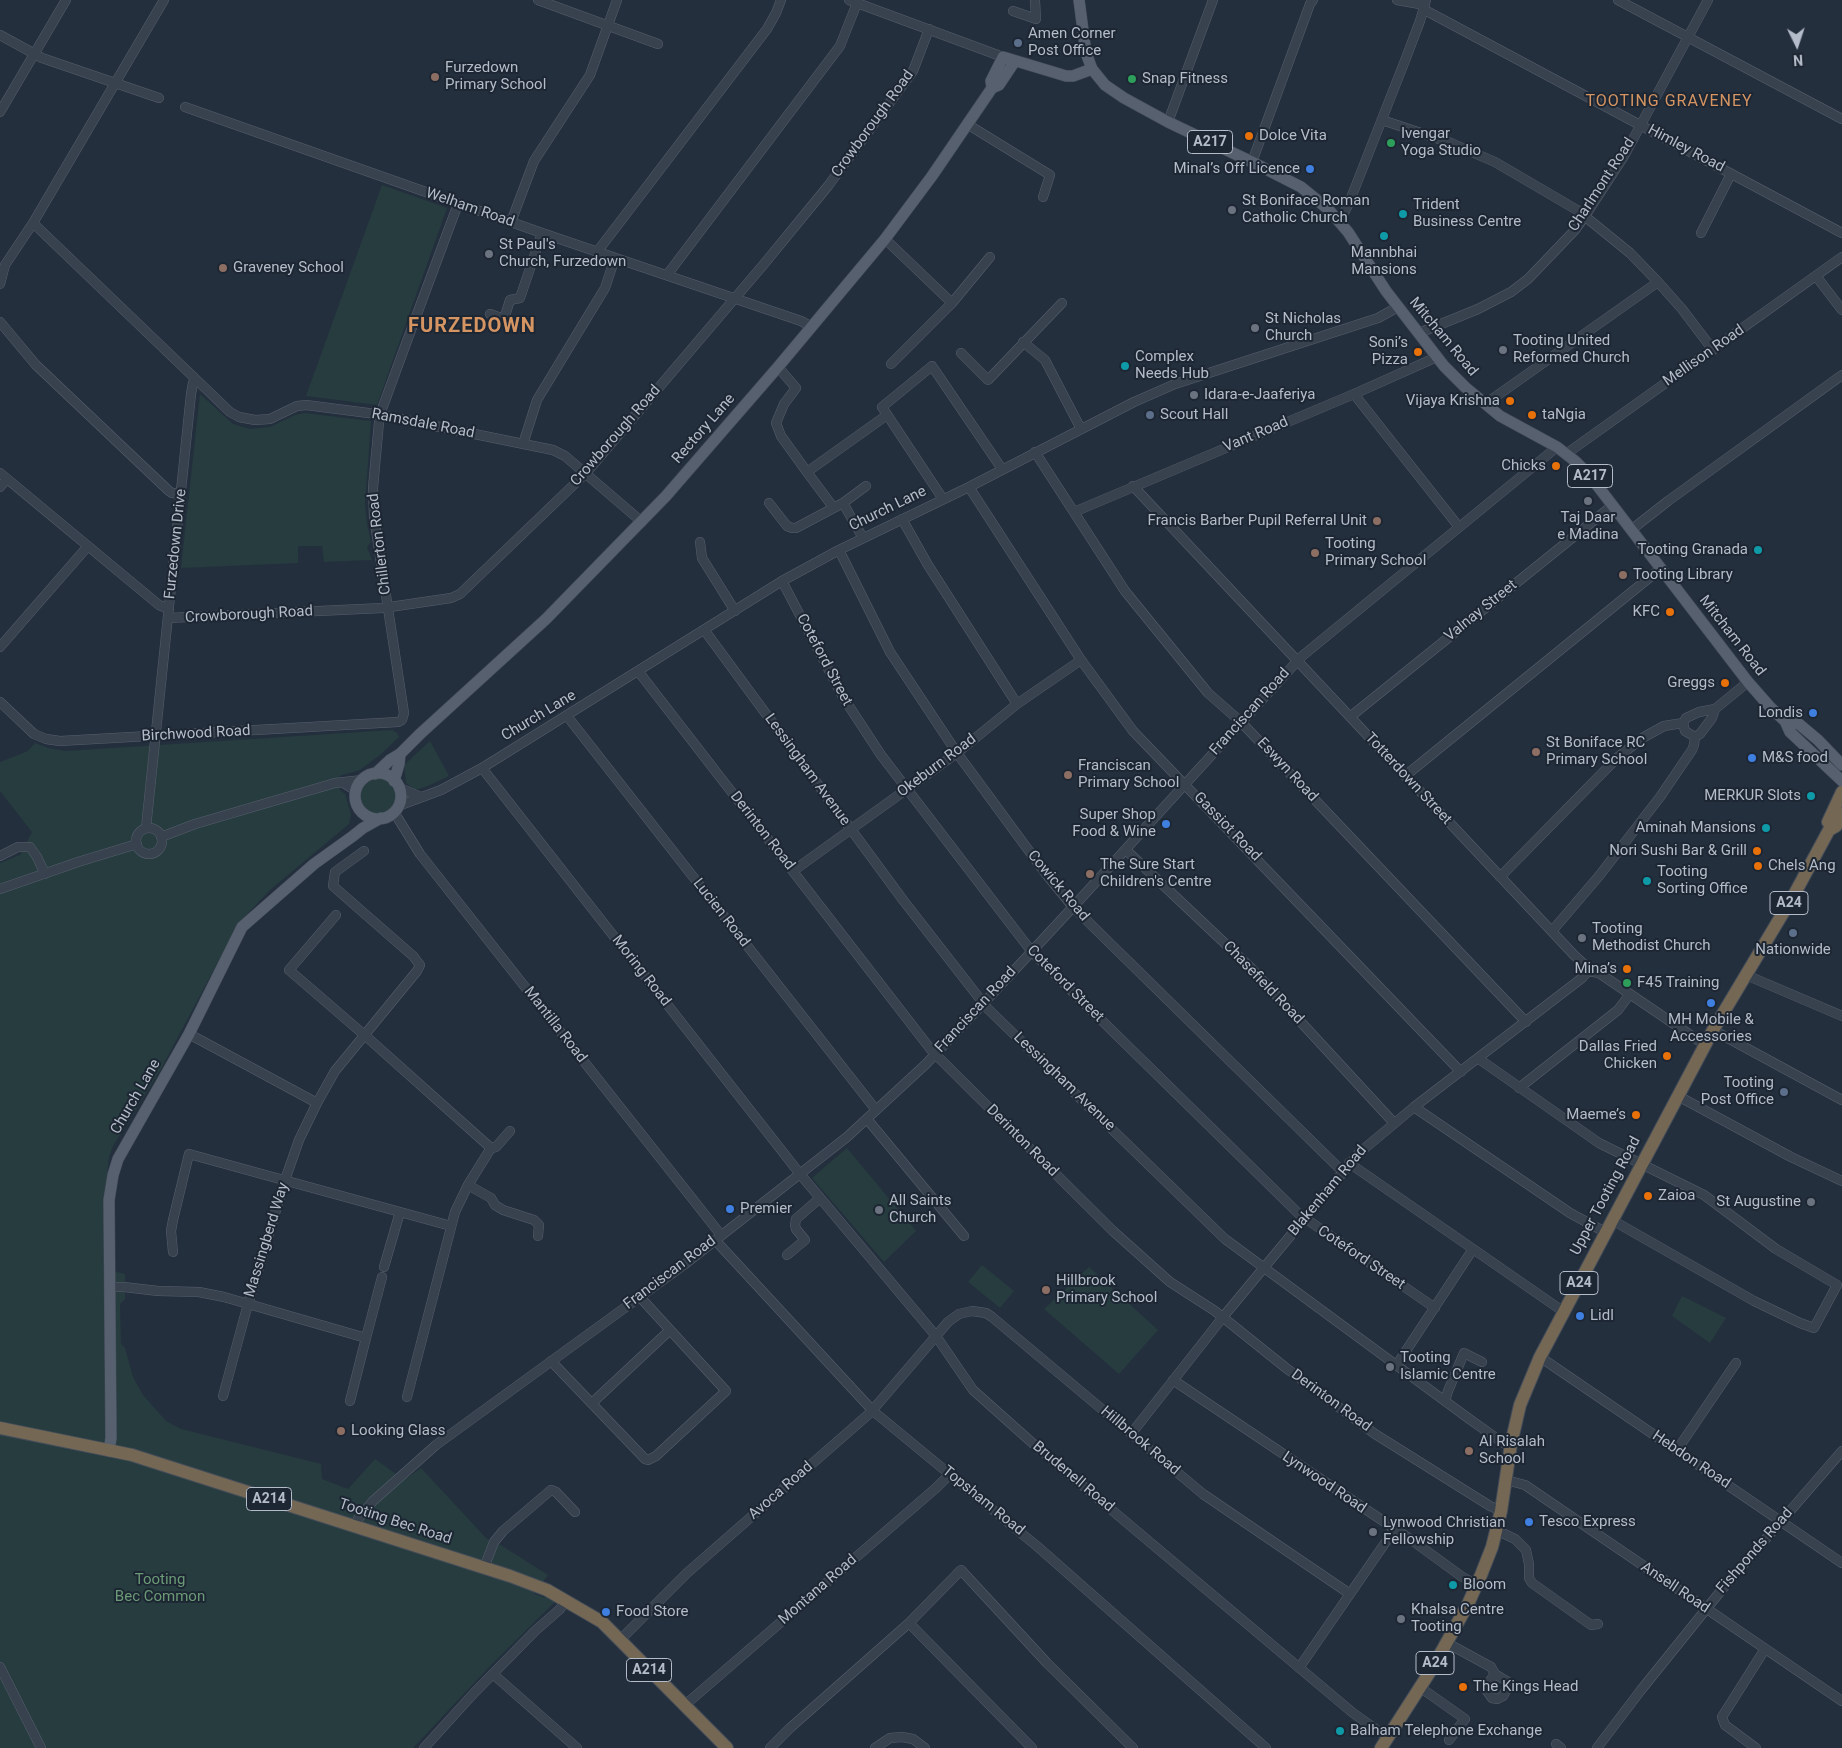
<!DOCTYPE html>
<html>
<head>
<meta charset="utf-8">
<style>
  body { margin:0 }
  #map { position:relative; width:1842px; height:1748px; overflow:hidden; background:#242f3e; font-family:Roboto,sans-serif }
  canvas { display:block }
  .north { position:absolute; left:1772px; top:20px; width:50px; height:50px; -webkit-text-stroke:4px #1d2633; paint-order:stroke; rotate:176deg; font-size:14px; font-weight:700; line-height:20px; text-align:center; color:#b4bcc9 }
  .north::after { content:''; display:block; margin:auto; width:18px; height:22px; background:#b4bcc9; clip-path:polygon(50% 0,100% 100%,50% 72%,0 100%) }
</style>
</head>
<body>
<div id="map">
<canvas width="1842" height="1748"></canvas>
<div class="north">N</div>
</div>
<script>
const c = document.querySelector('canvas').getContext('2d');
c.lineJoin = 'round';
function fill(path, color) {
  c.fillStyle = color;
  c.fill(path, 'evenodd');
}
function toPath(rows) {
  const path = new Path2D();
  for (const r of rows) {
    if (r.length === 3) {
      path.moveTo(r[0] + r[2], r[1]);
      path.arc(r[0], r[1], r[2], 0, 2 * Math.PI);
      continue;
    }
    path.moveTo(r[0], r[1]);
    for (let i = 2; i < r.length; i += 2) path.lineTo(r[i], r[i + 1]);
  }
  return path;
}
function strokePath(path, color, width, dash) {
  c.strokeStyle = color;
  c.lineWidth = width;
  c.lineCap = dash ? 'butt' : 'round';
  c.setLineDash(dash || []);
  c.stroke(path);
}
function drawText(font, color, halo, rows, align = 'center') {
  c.font = font + ' Roboto,sans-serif';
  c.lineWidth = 4;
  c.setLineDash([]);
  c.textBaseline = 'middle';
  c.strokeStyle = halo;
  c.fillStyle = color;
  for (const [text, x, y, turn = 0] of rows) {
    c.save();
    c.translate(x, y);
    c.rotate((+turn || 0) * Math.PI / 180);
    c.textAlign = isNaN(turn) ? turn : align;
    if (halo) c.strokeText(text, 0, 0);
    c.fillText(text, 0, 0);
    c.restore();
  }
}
fill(toPath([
  [382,185,447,208,377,405,306,396],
  [200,394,233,424,250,429,270,427,295,415,304,413,371,421,365,503,367,524,371,542,367,547,372,560,324,562,322,546,298,546,298,563,181,568],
  [392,730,397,733,399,737,381,754,360,770,339,776,340,790,345,794,351,814,349,824,270,890,238,924,161,1069,113,1146,109,1157,105,1194,105,1269,125,1274,125,1299,120,1304,121,1344,125,1348,133,1377,143,1395,166,1421,181,1429,321,1464,322,1479,348,1489,375,1459,404,1480,421,1468,487,1539,496,1542,548,1575,534,1594,556,1601,492,1664,413,1748,0,1748,0,863,20,855,32,832,0,791,0,762,28,751,35,743,48,748,66,751],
  [430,741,449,776,428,786,415,790,406,783,404,765],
  [378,796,18],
  [847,1148,916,1231,884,1262,812,1178],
  [982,1265,1014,1291,1000,1308,968,1282],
  [1089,1267,1158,1330,1119,1374,1044,1309],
  [1682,1296,1726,1318,1710,1343,1672,1316]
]), '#263c3f');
const minor = toPath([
  [538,0,658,44],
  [849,0,1003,57],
  [1397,0,1425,5],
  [1618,0,1842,119],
  [1423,9,1842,233],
  [1013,11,1036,19,1035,0],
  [0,35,42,58,159,98],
  [185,107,542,233,801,321,812,327],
  [0,112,66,0],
  [1382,120,1451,143,1495,162,1577,210,1630,253,1658,282,1682,309,1713,350],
  [1168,122,1213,0],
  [967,124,1050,175,1043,197],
  [1252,162,1310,4,1313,0],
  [1340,221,1349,203,1406,58,1420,21,1426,0],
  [511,222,534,161,590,75,617,0],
  [33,223,230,412,239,417,255,420,270,419,297,406,306,405,376,414,553,450,565,456,642,522],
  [1701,233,1731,174],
  [885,239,952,303],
  [597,252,767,29,776,13,781,0],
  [667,275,840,46,857,3],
  [1816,276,1842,310],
  [0,284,5,265,33,223,164,0],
  [490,314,504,319,510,300,520,298,542,233],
  [0,322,36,365,169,491,172,493,181,494],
  [1419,333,1478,309,1511,292,1528,279,1575,230,1585,216,1624,156,1708,0],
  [1023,342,1045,360,1081,429],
  [961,353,988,380,1062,303],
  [891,364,952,303,990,257],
  [778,367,796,388,784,404,776,423,781,436,807,472],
  [1354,394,1459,527],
  [1485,404,1658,282],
  [523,444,537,400,605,288,615,258],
  [1035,452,1125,591,1208,693,1241,722,1526,1022],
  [1566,454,1842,257],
  [0,473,159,605,169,609],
  [1133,486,1574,955,1587,967,1588,971,1599,973,1705,1045],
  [0,487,7,479],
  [969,487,1081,660,1133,731,1461,1072],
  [943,499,882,407,932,366,1002,469],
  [769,503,787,526,792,528,796,528,843,503,866,486],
  [843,503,863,538],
  [833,507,807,472,887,415],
  [1074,512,1354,394,1437,357],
  [902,519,928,565,1017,704],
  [1631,530,1668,501,1842,375],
  [700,542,702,558,735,611],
  [839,550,890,652,957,753,1046,874,1073,907,1342,1171],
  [782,581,843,697,881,755,1032,952,1299,1214,1435,1308],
  [168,618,383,608,451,598,460,594,586,473,764,264,828,186,913,71,929,29],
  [705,631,903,900,987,1008,1225,1239,1468,1418,1503,1443,1511,1444],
  [0,647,88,546],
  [638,671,932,1051,1113,1231,1170,1282,1215,1311,1286,1368,1375,1434,1490,1506,1501,1511],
  [0,702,34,734,46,739,60,741,398,722,402,720,404,713,374,517,373,488,379,422,382,409,404,349,458,204],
  [567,716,876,1110],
  [1350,717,1613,505],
  [1683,723,1685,731,1695,737],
  [1695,737,1700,734,1712,718,1715,709],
  [482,768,800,1174,936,1336,973,1390,1038,1448,1353,1713,1388,1738],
  [1405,776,1660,569],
  [342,782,356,791],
  [400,788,421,797],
  [398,806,441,790,482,768,782,581,839,550,969,487,1134,402,1175,384,1378,318,1398,307],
  [394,812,420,854,721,1235],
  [146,828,191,394,193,383,195,379],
  [149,841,13],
  [161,837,195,824,335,783,362,780],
  [1126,850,1251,968,1394,1123],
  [0,856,18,847,30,847,37,857,45,874],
  [793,871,957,753,1017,704,1081,660],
  [1500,877,1618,757,1644,737,1664,726,1683,723,1686,718,1699,712,1715,709,1748,682],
  [0,889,78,862,137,844],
  [336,915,289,970,369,1039,491,1148],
  [1552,931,1599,876,1660,797,1692,750,1694,745,1695,737],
  [1746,975,1842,1016],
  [1713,1030,1842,1100],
  [189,1034,317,1103,335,1071,417,971,420,965,413,956,333,886,335,872,364,851],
  [1479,1059,1599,1143,1704,1195,1776,1249,1837,1285,1814,1328,1800,1323,1754,1301,1612,1220],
  [1519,1088,1618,1010,1630,994],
  [1678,1096,1791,1157,1842,1181],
  [1414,1107,1570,1213,1605,1232],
  [867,1119,964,1236],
  [1349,1163,1564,1312],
  [468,1185,491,1198,495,1205,503,1210,534,1220,539,1225,538,1236],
  [715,1240,873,1411,1038,1547,1266,1748],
  [173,1252,171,1231,173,1220,189,1154,451,1226],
  [787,1255,805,1240,796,1229,795,1225,796,1219,820,1198],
  [384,1267,400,1212],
  [110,1287,124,1287,158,1291,199,1292,224,1297,366,1338,382,1277],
  [1540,1357,1842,1563],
  [551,1361,645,1459,648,1460,656,1456,726,1391,639,1296],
  [1396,1366,1473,1249],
  [1173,1380,1413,1541,1461,1576,1477,1585],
  [223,1396,248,1304,285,1180,299,1140,317,1103],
  [407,1397,455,1212,468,1185,491,1148,496,1147,510,1131],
  [350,1401,366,1338],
  [1445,1401,1448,1391,1464,1353,1482,1362],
  [592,1403,670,1330],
  [1131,1434,1223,1317,1359,1153,1414,1107,1582,978,1588,971],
  [1677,1450,1736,1363],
  [1506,1480,1525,1485,1842,1701],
  [355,1526,358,1519,373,1501,436,1445,685,1264,847,1137,926,1064,995,991,1073,907,1301,657,1557,447],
  [1496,1530,1515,1539,1526,1550,1529,1564,1529,1578,1532,1583,1591,1625,1598,1624],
  [484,1568,494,1542,503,1531,551,1490,556,1492,575,1512],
  [909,1623,1032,1748],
  [620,1640,687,1573,870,1413,948,1322,959,1314,972,1311,986,1313,992,1317,1203,1494,1350,1594],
  [1447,1643,1491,1667,1495,1674,1508,1682,1507,1689,1503,1696,1497,1699,1492,1698,1487,1691,1487,1685,1495,1674],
  [0,1667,41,1748],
  [1299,1668,1394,1530],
  [493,1674,577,1748],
  [1421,1688,1465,1719,1449,1740],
  [685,1705,936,1488,950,1474],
  [1556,1744,1561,1748],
  [424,1748,474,1693,535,1631,560,1609,566,1600],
  [770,1748,790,1728,909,1623,961,1570,1047,1663,1133,1748],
  [875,1748,890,1738,902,1737,913,1739,925,1748],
  [1597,1748,1641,1690,1724,1587,1842,1451],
  [1756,1748,1725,1725,1722,1717,1765,1649]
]);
const major = toPath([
  [1079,0,1086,53,1092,69,1105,85,1124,98,1168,122,1254,163,1301,187,1328,209,1348,232,1386,291,1444,366,1465,387,1500,416,1557,447,1575,461,1590,476,1748,682,1770,707,1785,721,1790,732,1842,781],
  [992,88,991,81,1003,57,1066,76,1073,76,1092,69],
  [1785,721,1799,724,1818,740,1842,765],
  [378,796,23],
  [375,774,390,760,400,754,420,734,546,619,666,496,778,367,885,239,932,176,992,88,999,85,1015,61],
  [394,781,399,764,400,754],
  [109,1451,111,1438,109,1200,113,1175,118,1159,189,1034,242,927,314,864,353,836,363,828,381,818]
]);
const highway = toPath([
  [1828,822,1842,792],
  [0,1428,132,1455,510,1576,547,1590,602,1622,727,1748],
  [1381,1748,1433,1667,1468,1604,1481,1575,1492,1547,1501,1511,1511,1444,1520,1405,1540,1357,1713,1030,1795,893,1829,830,1836,826,1842,814]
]);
strokePath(minor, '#565f6c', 10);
strokePath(major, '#414a57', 12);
strokePath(highway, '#434c59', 14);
strokePath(minor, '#38414e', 9);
strokePath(major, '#56606e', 11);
strokePath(highway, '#746855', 12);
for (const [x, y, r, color] of [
  [1018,43,5,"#5c6f8a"],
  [435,77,5,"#8d6e63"],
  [1132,79,5,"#2e9e5b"],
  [1249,136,5,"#e8710a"],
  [1391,143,5,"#2e9e5b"],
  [1310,169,5,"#3f7fe0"],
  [1232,210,5,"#6b7280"],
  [1403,214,5,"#0f9aa8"],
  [1384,236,5,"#0f9aa8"],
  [489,254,5,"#6b7280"],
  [223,268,5,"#8d6e63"],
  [1255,328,5,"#6b7280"],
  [1503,350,5,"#6b7280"],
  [1418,352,5,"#e8710a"],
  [1125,366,5,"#0f9aa8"],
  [1194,395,5,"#6b7280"],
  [1510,401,5,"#e8710a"],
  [1150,415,5,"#5c6f8a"],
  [1532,415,5,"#e8710a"],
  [1556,466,5,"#e8710a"],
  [1588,501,5,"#6b7280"],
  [1377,521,5,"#8d6e63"],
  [1758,550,5,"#0f9aa8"],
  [1315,553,5,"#8d6e63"],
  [1623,575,5,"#8d6e63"],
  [1670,612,5,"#e8710a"],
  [1725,683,5,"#e8710a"],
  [1813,713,5,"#3f7fe0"],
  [1536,752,5,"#8d6e63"],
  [1752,758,5,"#3f7fe0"],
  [1068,775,5,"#8d6e63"],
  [1811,796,5,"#0f9aa8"],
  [1166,824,5,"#3f7fe0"],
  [1766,828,5,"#0f9aa8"],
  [1757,851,5,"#e8710a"],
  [1758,866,5,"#e8710a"],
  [1090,874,5,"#8d6e63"],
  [1647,881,5,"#0f9aa8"],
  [1793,933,5,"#5c6f8a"],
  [1582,938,5,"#6b7280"],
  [1627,969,5,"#e8710a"],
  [1627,983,5,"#2e9e5b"],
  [1711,1003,5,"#3f7fe0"],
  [1667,1056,5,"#e8710a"],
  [1784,1092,5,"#5c6f8a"],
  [1636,1115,5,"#e8710a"],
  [1648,1196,5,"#e8710a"],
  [1811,1202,5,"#6b7280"],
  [730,1209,5,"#3f7fe0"],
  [879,1210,5,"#6b7280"],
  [1046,1290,5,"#8d6e63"],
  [1580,1316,5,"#3f7fe0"],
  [1390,1367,5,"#6b7280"],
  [341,1431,5,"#8d6e63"],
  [1469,1451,5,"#8d6e63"],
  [1529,1522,5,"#3f7fe0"],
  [1373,1532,5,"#6b7280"],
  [1453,1585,5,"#0f9aa8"],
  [606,1612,5,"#3f7fe0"],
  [1401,1619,5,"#6b7280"],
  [1463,1687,5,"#e8710a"],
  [1340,1731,5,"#0f9aa8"]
]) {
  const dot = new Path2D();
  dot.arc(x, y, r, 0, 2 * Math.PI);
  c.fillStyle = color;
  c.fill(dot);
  strokePath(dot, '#1d2633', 2);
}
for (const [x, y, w] of [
  [1210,142,45],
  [1590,476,45],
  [1789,903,38],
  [1579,1283,38],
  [269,1499,45],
  [1435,1663,38],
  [649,1670,45]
]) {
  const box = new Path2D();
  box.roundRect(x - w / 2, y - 11.5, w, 23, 4);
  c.fillStyle = '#1d2633';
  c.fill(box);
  strokePath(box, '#b4bcc9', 1);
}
drawText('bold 14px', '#b4bcc9', null, [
  ["A217",1210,142],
  ["A217",1590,476],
  ["A24",1789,903],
  ["A24",1579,1283],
  ["A214",269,1499],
  ["A24",1435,1663],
  ["A214",649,1670]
]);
drawText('15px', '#b4bcc9', '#1d2633', [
  ["Amen Corner",1028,34],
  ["Post Office",1028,51],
  ["Furzedown",445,68],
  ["Primary School",445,85],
  ["Snap Fitness",1142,79],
  ["Ivengar",1401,134],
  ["Yoga Studio",1401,151],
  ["Dolce Vita",1259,136],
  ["Minal’s Off Licence",1300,169,"right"],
  ["St Boniface Roman",1242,201],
  ["Catholic Church",1242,218],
  ["Trident",1413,205],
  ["Business Centre",1413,222],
  ["St Paul's",499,245],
  ["Church, Furzedown",499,262],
  ["Mannbhai",1384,253,"center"],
  ["Mansions",1384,270,"center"],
  ["Graveney School",233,268],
  ["St Nicholas",1265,319],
  ["Church",1265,336],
  ["Tooting United",1513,341],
  ["Reformed Church",1513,358],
  ["Soni’s",1408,343,"right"],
  ["Pizza",1408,360,"right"],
  ["Complex",1135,357],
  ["Needs Hub",1135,374],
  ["Idara-e-Jaaferiya",1204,395],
  ["Vijaya Krishna",1500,401,"right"],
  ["Scout Hall",1160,415],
  ["taNgia",1542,415],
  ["Chicks",1546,466,"right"],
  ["Taj Daar",1588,518,"center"],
  ["e Madina",1588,535,"center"],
  ["Francis Barber Pupil Referral Unit",1367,521,"right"],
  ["Tooting",1325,544],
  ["Primary School",1325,561],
  ["Tooting Granada",1748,550,"right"],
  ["Tooting Library",1633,575],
  ["KFC",1660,612,"right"],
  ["Greggs",1715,683,"right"],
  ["Londis",1803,713,"right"],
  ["St Boniface RC",1546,743],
  ["Primary School",1546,760],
  ["M&S food",1762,758],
  ["Franciscan",1078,766],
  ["Primary School",1078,783],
  ["MERKUR Slots",1801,796,"right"],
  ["Super Shop",1156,815,"right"],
  ["Food & Wine",1156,832,"right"],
  ["Aminah Mansions",1756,828,"right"],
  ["Nori Sushi Bar & Grill",1747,851,"right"],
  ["The Sure Start",1100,865],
  ["Children's Centre",1100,882],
  ["Chels Ang",1768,866],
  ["Tooting",1657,872],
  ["Sorting Office",1657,889],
  ["Tooting",1592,929],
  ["Methodist Church",1592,946],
  ["Nationwide",1793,950,"center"],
  ["Mina’s",1617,969,"right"],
  ["F45 Training",1637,983],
  ["MH Mobile &",1711,1020,"center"],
  ["Accessories",1711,1037,"center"],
  ["Dallas Fried",1657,1047,"right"],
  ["Chicken",1657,1064,"right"],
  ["Tooting",1774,1083,"right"],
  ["Post Office",1774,1100,"right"],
  ["Maeme’s",1626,1115,"right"],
  ["Zaioa",1658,1196],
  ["All Saints",889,1201],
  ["Church",889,1218],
  ["St Augustine",1801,1202,"right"],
  ["Premier",740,1209],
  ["Hillbrook",1056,1281],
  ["Primary School",1056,1298],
  ["Lidl",1590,1316],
  ["Tooting",1400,1358],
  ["Islamic Centre",1400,1375],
  ["Looking Glass",351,1431],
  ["Al Risalah",1479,1442],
  ["School",1479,1459],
  ["Tesco Express",1539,1522],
  ["Lynwood Christian",1383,1523],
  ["Fellowship",1383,1540],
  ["Bloom",1463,1585],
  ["Khalsa Centre",1411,1610],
  ["Tooting",1411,1627],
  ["Food Store",616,1612],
  ["The Kings Head",1473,1687],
  ["Balham Telephone Exchange",1350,1731]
], 'left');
drawText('15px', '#b4bcc9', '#1d2633', [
  ["Crowborough Road",873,124,-54],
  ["Himley Road",1686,149,28],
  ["Charlmont Road",1602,185,-57],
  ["Welham Road",470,208,19],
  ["Mitcham Road",1443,337,50],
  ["Mellison Road",1704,356,-35],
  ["Ramsdale Road",423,424,11],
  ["Rectory Lane",704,429,-49],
  ["Vant Road",1256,435,-23],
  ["Crowborough Road",616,436,-49],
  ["Church Lane",888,509,-26],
  ["Furzedown Drive",176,544,-84],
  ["Chillerton Road",380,544,-97],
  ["Valnay Street",1481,611,-39],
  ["Crowborough Road",249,615,-3],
  ["Mitcham Road",1732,636,52],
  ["Coteford Street",824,660,62],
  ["Franciscan Road",1250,712,-48],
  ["Church Lane",539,716,-31],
  ["Birchwood Road",196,734,-3],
  ["Okeburn Road",937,766,-37],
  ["Lessingham Avenue",807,770,54],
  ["Eswyn Road",1287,770,47],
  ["Totterdown Street",1408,779,47],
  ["Gassiot Road",1227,827,46],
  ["Derinton Road",762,831,52],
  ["Cowick Road",1058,886,50],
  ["Lucien Road",721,913,52],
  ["Moring Road",641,971,52],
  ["Chasefield Road",1263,983,46],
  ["Coteford Street",1065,984,45],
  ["Franciscan Road",976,1010,-47],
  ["Mantilla Road",555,1025,52],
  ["Lessingham Avenue",1064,1082,44],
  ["Church Lane",136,1097,-60],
  ["Derinton Road",1022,1141,45],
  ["Blakenham Road",1328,1191,-50],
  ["Upper Tooting Road",1606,1196,-62],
  ["Massingberd Way",267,1240,-73],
  ["Coteford Street",1361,1258,34],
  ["Franciscan Road",670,1273,-37],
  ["Derinton Road",1331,1401,36],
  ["Hillbrook Road",1140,1441,40],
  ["Hebdon Road",1691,1460,34],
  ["Brudenell Road",1073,1477,40],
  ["Lynwood Road",1324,1483,34],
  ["Avoca Road",781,1491,-41],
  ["Topsham Road",983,1501,39],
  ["Tooting Bec Road",395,1522,18],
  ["Fishponds Road",1755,1551,-49],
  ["Ansell Road",1675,1588,34],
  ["Montana Road",818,1590,-41]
]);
drawText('15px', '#6b9a76', '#1d2633', [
  ["Tooting",160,1580],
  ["Bec Common",160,1597]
]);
c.letterSpacing = '1px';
drawText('16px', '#d59563', '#1d2633', [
  ["TOOTING GRAVENEY",1669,102]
]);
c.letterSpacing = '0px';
c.letterSpacing = '1px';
drawText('bold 20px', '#d59563', '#1d2633', [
  ["FURZEDOWN",472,327]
]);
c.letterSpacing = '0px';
</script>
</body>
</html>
